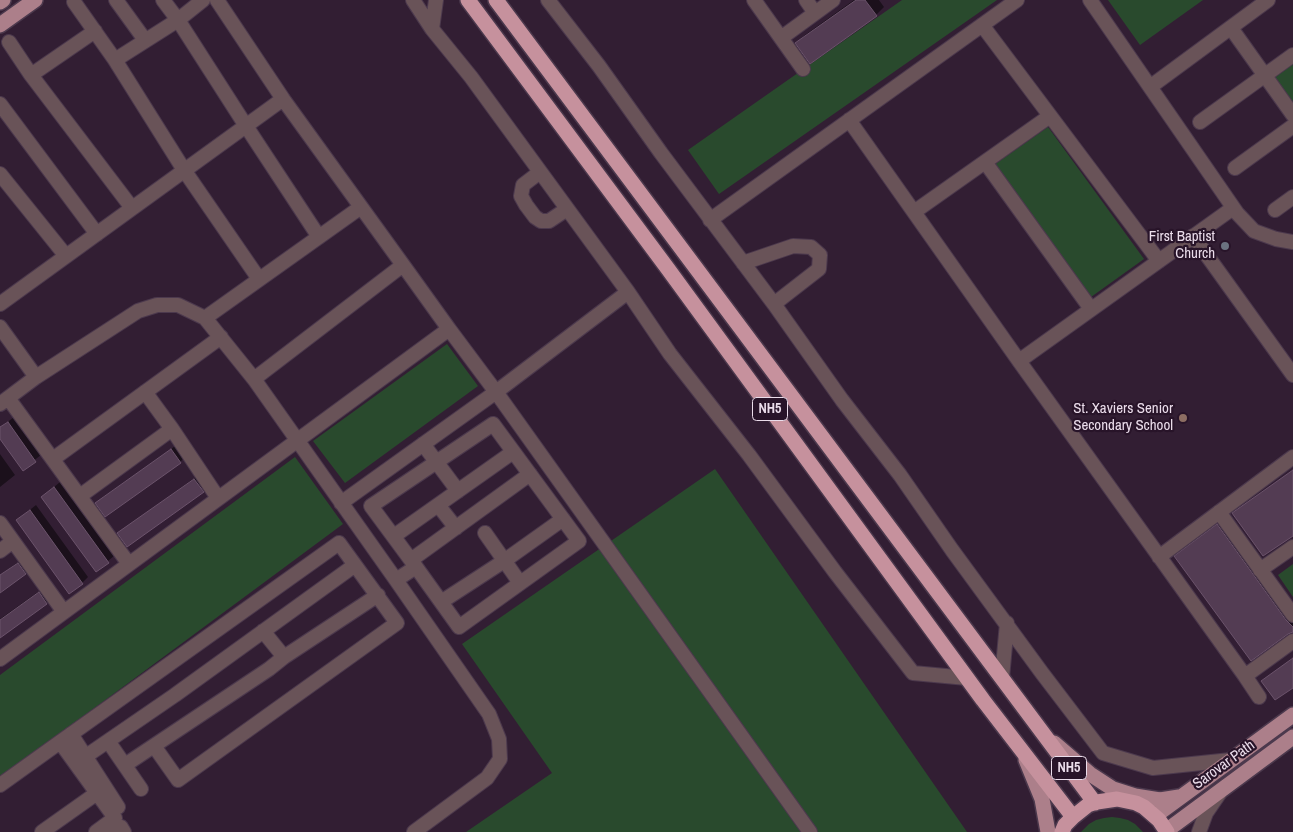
<!DOCTYPE html>
<html>
<head>
<meta charset="utf-8">
<style>
  body { margin:0 }
  canvas { display:block; background:#321e33 }
</style>
</head>
<body>
<canvas width="1293" height="832"></canvas>
<script>
const c = document.querySelector('canvas').getContext('2d');
c.lineJoin = 'round';
function fill(path, color) {
  c.fillStyle = color;
  c.fill(path, 'evenodd');
}
function toPath(rows) {
  const path = new Path2D();
  for (const r of rows) {
    path.moveTo(r[0], r[1]);
    for (let i = 2; i < r.length; i += 2) path.lineTo(r[i], r[i + 1]);
  }
  return path;
}
function strokePath(path, color, width, dash) {
  c.strokeStyle = color;
  c.lineWidth = width;
  c.lineCap = dash ? 'butt' : 'round';
  c.setLineDash(dash || []);
  c.stroke(path);
}
function drawText(font, color, halo, rows, align = 'center') {
  c.font = font + ' "Archivo Narrow",sans-serif';
  c.lineWidth = 4.5;
  c.setLineDash([]);
  c.textBaseline = 'middle';
  c.strokeStyle = halo;
  c.fillStyle = color;
  for (const [text, x, y, turn = 0] of rows) {
    c.save();
    c.translate(x, y);
    c.rotate((+turn || 0) * Math.PI / 180);
    c.textAlign = isNaN(turn) ? turn : align;
    if (halo) c.strokeText(text, 0, 0);
    c.fillText(text, 0, 0);
    c.restore();
  }
}
fill(toPath([
  [902,0,997,0,719,194,688,150],
  [1108,0,1203,0,1140,45],
  [1293,63,1293,107,1272,78],
  [1048,127,1144,259,1091,297,995,164],
  [447,344,478,386,345,483,313,441],
  [295,457,343,524,0,778,0,675],
  [715,469,967,832,466,832,552,773,462,644],
  [1293,564,1293,597,1278,575],
  [1112,817,1120,818,1128,820,1135,824,1143,832,1081,832,1089,824,1096,820,1104,818]
]), '#294a2d');
fill(toPath([
  [854,0,879,0,884,7,876,15,797,43,805,35],
  [14,417,41,455,23,469,0,437,0,428],
  [178,444,186,456,180,462,106,515,103,497],
  [0,454,15,475,0,487],
  [200,474,209,486,203,491,125,528],
  [60,482,114,556,96,571,42,497],
  [36,505,88,577,82,583,17,520],
  [1221,522,1293,620,1293,630,1180,553],
  [24,558,31,567,25,573,0,592,0,575],
  [45,587,52,597,46,603,0,636,0,619]
]), '#0007');
const building = toPath([
  [856,0,865,0,877,16,810,64,795,43,856,0],
  [8,422,36,462,23,471,0,439,0,427,8,422],
  [171,449,181,463,105,517,95,503,171,449],
  [1293,470,1293,536,1263,556,1232,513,1293,470],
  [194,479,204,492,127,547,117,533,194,479],
  [54,487,109,563,96,572,41,497,54,487],
  [30,510,83,584,69,594,16,520,30,510],
  [1217,524,1286,620,1293,627,1293,632,1288,634,1251,661,1174,556,1217,524],
  [18,563,26,574,0,593,0,575,18,563],
  [39,592,47,604,0,638,0,620,39,592],
  [1293,658,1293,688,1275,700,1261,681,1293,658]
]);
fill(building, '#533c53');
strokePath(building, '#6b536b', 1);
const minor = toPath([
  [116,0,145,40],
  [163,0,178,20,246,126,319,237],
  [217,0,283,99,403,265,449,329],
  [413,0,432,29,471,77,628,292,670,354,749,455,835,572,913,673,967,678],
  [548,0,599,66,661,153,774,304,842,400,900,475,952,550,1042,673,1103,753,1153,768,1231,760],
  [754,0,803,69],
  [806,0,815,13],
  [1090,0,1237,213,1254,231,1276,239,1293,242],
  [74,2,115,60,184,170,259,279],
  [982,25,1159,261],
  [1231,28,1293,115],
  [432,29,436,0],
  [781,38,833,0],
  [9,42,31,75,132,208],
  [115,60,178,20,203,0],
  [31,75,95,31],
  [1150,87,1268,0],
  [0,104,97,234],
  [849,120,1019,361,1245,676,1259,697],
  [1200,122,1293,55],
  [985,162,1091,309],
  [1235,168,1293,126],
  [540,172,523,185,521,196,526,205,535,217,541,221,549,221,567,209],
  [0,174,66,256],
  [1275,210,1293,197],
  [914,212,1050,116],
  [710,220,1017,0],
  [1193,236,1293,375],
  [743,263,793,246,811,247,820,255,819,269,774,304],
  [0,304,283,99],
  [205,318,361,207],
  [0,327,36,377],
  [1019,361,1233,208],
  [254,379,403,265],
  [145,392,172,429,218,498],
  [8,398,129,564],
  [0,404,36,377,138,311,157,305,178,305,205,318,254,379,396,580,489,714,499,739,500,759,487,778,414,832],
  [423,444,458,491],
  [53,459,221,337],
  [80,496,172,429],
  [341,503,496,392,628,292],
  [438,505,456,528],
  [1219,512,1293,615],
  [0,523,64,612],
  [485,533,520,583],
  [394,536,513,452],
  [0,551,13,541],
  [1159,557,1293,457],
  [411,560,530,474],
  [1260,570,1293,547],
  [396,580,416,567,371,506,493,424,579,541,459,627,416,567],
  [441,602,504,561,563,519],
  [263,631,284,657],
  [0,659,449,329,496,392,810,832],
  [1245,676,1293,641],
  [1002,678,1007,623],
  [71,734,118,807],
  [108,741,141,789],
  [76,763,175,695,355,565],
  [125,765,269,669,284,657,378,595],
  [0,785,60,742],
  [42,832,97,793],
  [96,832,115,818,60,742,339,543,397,623,178,780,154,746],
  [114,832,121,827,124,832],
  [1199,832,1206,813,1219,794]
]);
const major = toPath([
  [0,2,3,0],
  [0,25,35,0],
  [1054,743,1090,774,1113,789,1135,796,1160,800,1179,797],
  [1026,760,1042,799,1048,832],
  [1155,816,1293,715],
  [1166,831,1293,737]
]);
const highway = toPath([
  [468,0,668,269,983,700,1073,817],
  [496,0,1095,803],
  [1062,832,1065,825,1073,817,1088,805,1097,802,1117,799,1136,803,1144,807,1159,820,1167,832]
]);
strokePath(minor, '#4c394d', 16);
strokePath(major, '#4c394d', 18);
strokePath(highway, '#4c394d', 18);
strokePath(minor, '#695358', 14);
strokePath(major, '#ac7f8a', 15);
strokePath(highway, '#c6919d', 15);
for (const [x, y, r, color] of [
  [1225,246,5,"#6b7280"],
  [1183,418,5,"#8d6e63"]
]) {
  const dot = new Path2D();
  dot.arc(x, y, r, 0, 2 * Math.PI);
  c.fillStyle = color;
  c.fill(dot);
  strokePath(dot, '#281429', 2);
}
for (const [x, y, w] of [
  [770,409,35],
  [1069,768,35]
]) {
  const box = new Path2D();
  box.roundRect(x - w / 2, y - 11.5, w, 23, 4);
  c.fillStyle = '#281429';
  c.fill(box);
  strokePath(box, '#ebddeb', 1);
}
drawText('bold 14px', '#ebddeb', null, [
  ["NH5",770,409],
  ["NH5",1069,768]
]);
drawText('15px', '#ebddeb', '#281429', [
  ["First Baptist",1215,237],
  ["Church",1215,254],
  ["St. Xaviers Senior",1173,409],
  ["Secondary School",1173,426]
], 'right');
drawText('15px', '#ebddeb', '#281429', [
  ["Sarovar Path",1224,765,-36]
]);
</script>
</body>
</html>
